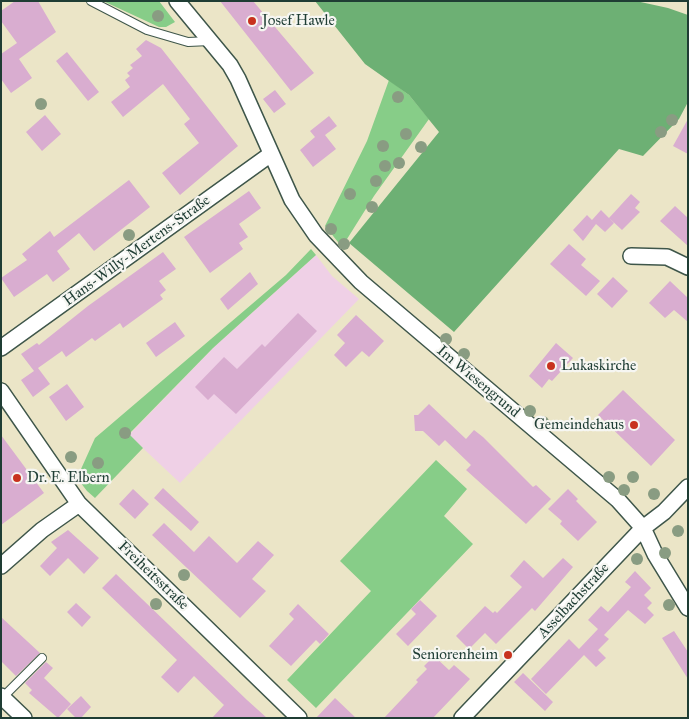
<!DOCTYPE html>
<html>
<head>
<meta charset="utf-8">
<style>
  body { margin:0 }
  #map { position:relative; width:689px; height:719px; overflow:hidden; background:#ebe5c7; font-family:"IM FELL Great Primer",serif }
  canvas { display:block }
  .frame { position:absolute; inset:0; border:2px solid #1f3d34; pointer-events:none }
</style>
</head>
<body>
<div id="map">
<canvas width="689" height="719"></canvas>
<div class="frame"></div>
</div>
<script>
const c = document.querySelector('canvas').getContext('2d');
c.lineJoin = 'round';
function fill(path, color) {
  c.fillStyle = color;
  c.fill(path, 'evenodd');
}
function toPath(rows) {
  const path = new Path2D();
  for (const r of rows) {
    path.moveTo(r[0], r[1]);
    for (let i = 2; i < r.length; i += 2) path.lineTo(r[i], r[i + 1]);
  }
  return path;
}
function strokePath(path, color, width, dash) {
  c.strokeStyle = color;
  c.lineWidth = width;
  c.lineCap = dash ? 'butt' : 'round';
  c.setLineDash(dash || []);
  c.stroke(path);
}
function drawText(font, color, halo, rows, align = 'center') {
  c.font = font + ' "IM FELL Great Primer",serif';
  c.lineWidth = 4.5;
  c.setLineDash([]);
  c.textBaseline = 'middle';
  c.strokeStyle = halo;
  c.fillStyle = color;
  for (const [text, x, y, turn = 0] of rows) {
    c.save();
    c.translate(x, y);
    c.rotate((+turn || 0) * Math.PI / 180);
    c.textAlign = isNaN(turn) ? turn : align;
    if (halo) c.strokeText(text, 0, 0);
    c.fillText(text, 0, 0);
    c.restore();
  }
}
fill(toPath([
  [316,255,332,276,359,299,180,483,129,435,213,348]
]), '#efd0e6');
fill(toPath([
  [103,1,159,1,175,22,166,27,159,27],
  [389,80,409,95,429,119,374,196,342,247,325,226,367,141],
  [311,249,316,255,213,348,129,434,143,448,95,498,87,491,77,478,95,438,286,275],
  [436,460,467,489,444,516,473,544,316,708,287,680,371,591,340,561]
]), '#87cd88');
fill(toPath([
  [315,1,636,1,668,8,688,15,688,102,679,119,643,156,619,149,454,332,349,243,439,132,409,95,365,64]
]), '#6db074');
fill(toPath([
  [15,1,38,1,56,32,19,59,32,78,11,93,1,79,1,54,17,43,1,21,1,11],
  [220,1,253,1,314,73,291,91],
  [146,40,161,48,238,146,180,195,162,173,199,143,184,124,190,119,163,84,123,117,111,102,130,87,125,80,130,76,127,73,133,68,130,65,142,56,136,49],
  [67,52,99,92,88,101,56,61],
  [275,90,286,104,274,113,263,99],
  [45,115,61,134,42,151,26,132],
  [329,116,337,126,325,135,336,149,313,167,300,150,315,137,310,131],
  [688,119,688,154,673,146],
  [129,180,150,207,94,251,79,233,57,251,70,269,53,282,47,274,14,297,1,278,27,260,22,254,50,231,54,237],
  [249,191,261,208,239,224,248,237,239,243,243,249,210,273,184,237],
  [631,194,640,202,635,208,640,212,622,230,609,218],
  [675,206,688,218,688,246,660,221],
  [601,210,614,223,605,232,596,224,583,241,573,230,587,215,592,220],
  [569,244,586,259,581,265,600,281,586,296,550,264],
  [163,252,176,269,159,281,166,290,160,295,163,299,123,328,120,323,95,341,92,338,66,357,62,351,38,368,50,384,33,397,21,380,34,371,21,354,37,343,39,345,88,306],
  [250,272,258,284,228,310,220,299],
  [613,277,628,291,612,308,597,294],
  [670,281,688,298,688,322,674,310,665,318,649,303],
  [298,313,317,331,236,414,214,394,208,400,195,387,224,357,237,369,262,344,265,347],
  [356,315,384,341,369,357,362,351,346,367,334,355,345,343,337,335],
  [175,322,185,336,156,357,146,343],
  [556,343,573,358,552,381,549,379,542,388,529,376],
  [67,384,84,407,66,421,49,397],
  [623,390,675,440,651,466,598,415],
  [429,404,466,439,474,430,483,437,533,487,536,485,551,499,526,524,466,470,471,465,445,440,439,446,423,431,415,431,414,415,418,415],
  [1,435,44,493,1,525],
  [163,488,199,522,191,531,154,498],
  [133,489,149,504,135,519,119,504],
  [568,489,578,499,576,501,597,522,578,541,560,524,562,521,548,509],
  [164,523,194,552,209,536,237,563,258,541,274,555,252,579,266,591,240,618,152,535],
  [68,530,99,558,84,574,68,558,50,576,40,566,57,548,51,542],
  [563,558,573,567,535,611,532,608,496,644,485,633,469,649,456,636,485,606,493,613,495,611,497,613,522,587,510,576,524,560,543,578],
  [635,571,651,588,644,595,652,603,647,608,654,615,645,624,628,610,604,635,609,639,598,650,606,658,596,667,584,655,546,694,531,679,569,639,579,649,598,629,588,620,601,606,608,612,631,587,625,582],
  [116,574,247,700,267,718,212,718,224,705,194,676,178,693,161,677,177,660,102,588],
  [420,600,437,616,408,646,396,634,416,614,411,609],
  [76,603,91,617,82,627,67,612],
  [298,604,329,634,320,644,316,640,291,666,269,646,294,619,289,614],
  [1,617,40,653,16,676,1,661],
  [674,631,688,652,688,679,662,638],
  [434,656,449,670,454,665,470,679,433,718,384,718,418,682,416,680,427,669,424,666],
  [46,662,53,668,44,678,71,704,58,718,29,693,32,690,25,683],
  [523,673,553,702,545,711,514,682],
  [81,696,91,707,81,718,76,718,67,709],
  [335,698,356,718,316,718]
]), '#d9add0');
const lane = toPath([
  [91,1,147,30,188,42,210,41],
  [3,697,42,658]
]);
const street = toPath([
  [177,1,230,65,238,79,292,200,316,235,361,282,618,500,643,528,655,554,688,608],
  [631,256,667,257,688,267],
  [1,348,271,154],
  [1,391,79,504,299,718],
  [1,566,42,530,79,504],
  [1,696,24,718],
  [462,718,643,528,664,512,688,487]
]);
strokePath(lane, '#3e564a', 10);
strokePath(street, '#3e564a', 18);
strokePath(lane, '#fff', 8);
strokePath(street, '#fff', 15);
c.fillStyle = '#899c82';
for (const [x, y] of [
  [158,16],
  [398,97],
  [41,104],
  [672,120],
  [661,132],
  [406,134],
  [383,146],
  [421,147],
  [399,163],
  [385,166],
  [376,181],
  [350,194],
  [372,207],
  [331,229],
  [129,235],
  [344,244],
  [446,339],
  [464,354],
  [530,411],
  [543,422],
  [125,433],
  [71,457],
  [98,463],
  [609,477],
  [633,477],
  [624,490],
  [654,494],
  [678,531],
  [665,553],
  [637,559],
  [184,575],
  [156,604],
  [669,605]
]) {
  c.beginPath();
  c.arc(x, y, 6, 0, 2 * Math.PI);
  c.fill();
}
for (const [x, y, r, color] of [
  [252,21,5,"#c8321e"],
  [551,366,5,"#c8321e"],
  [634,425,5,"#c8321e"],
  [17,478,5,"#c8321e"],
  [508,655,5,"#c8321e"]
]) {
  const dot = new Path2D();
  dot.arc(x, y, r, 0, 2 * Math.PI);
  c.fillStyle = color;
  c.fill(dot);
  strokePath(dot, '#f6f6f2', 2);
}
drawText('15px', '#1f3d34', '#f6f6f2', [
  ["Josef Hawle",262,21],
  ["Lukaskirche",561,366],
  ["Gemeindehaus",624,425,"right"],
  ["Dr. E. Elbern",27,478],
  ["Seniorenheim",498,655,"right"]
], 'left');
drawText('15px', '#1f3d34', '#f6f6f2', [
  ["Hans-Willy-Mertens-Straße",137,251,-36],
  ["Im Wiesengrund",478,382,40],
  ["Freiheitsstraße",153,576,44],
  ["Asselbachstraße",574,601,-47]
]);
</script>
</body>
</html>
